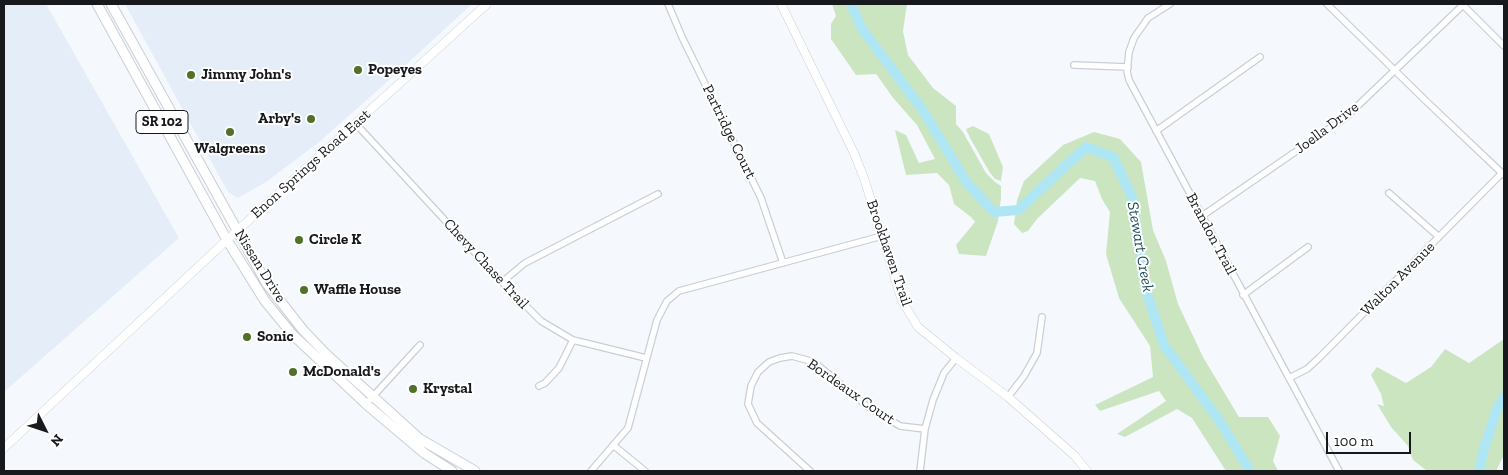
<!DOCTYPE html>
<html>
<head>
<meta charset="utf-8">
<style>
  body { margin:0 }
  #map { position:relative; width:1508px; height:475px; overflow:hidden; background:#f5f9fe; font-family:"Zilla Slab",serif }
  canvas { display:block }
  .frame { position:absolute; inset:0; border:5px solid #17191c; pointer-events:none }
  .north { position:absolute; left:20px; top:405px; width:50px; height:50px; -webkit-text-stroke:4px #fff; paint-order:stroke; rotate:131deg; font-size:14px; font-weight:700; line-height:20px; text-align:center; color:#17191c }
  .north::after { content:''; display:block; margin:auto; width:18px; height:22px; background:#17191c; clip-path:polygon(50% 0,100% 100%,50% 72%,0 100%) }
  .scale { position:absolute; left:1326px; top:432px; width:85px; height:22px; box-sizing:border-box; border:2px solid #17191c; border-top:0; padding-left:6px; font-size:15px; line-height:18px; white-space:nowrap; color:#17191c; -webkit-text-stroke:4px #fff; paint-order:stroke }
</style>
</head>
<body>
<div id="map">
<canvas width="1508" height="475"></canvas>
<div class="frame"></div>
<div class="north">N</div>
<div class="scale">100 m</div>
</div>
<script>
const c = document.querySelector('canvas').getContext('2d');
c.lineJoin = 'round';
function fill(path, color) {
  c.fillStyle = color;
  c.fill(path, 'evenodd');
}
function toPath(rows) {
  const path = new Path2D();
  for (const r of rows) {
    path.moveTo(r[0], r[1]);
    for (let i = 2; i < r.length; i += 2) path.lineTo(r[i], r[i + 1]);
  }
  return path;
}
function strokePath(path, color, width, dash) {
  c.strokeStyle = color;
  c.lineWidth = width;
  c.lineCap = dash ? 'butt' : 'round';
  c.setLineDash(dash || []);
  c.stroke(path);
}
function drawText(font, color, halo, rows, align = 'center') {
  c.font = font + ' "Zilla Slab",serif';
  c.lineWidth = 4;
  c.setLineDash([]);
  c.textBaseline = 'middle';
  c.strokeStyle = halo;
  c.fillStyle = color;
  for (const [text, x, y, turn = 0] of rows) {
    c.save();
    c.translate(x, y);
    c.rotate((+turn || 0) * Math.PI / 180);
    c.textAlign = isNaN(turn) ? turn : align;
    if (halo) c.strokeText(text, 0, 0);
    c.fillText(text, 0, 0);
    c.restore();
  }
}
fill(toPath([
  [4,4,46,4,179,238,4,392],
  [125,4,472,4,397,73,318,143,266,182,238,198,228,192]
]), '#e4edf8');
fill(toPath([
  [832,4,907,4,903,31,908,55,933,88,956,106,956,124,963,132,986,173,995,182,1001,186,1001,198,998,221,986,256,959,254,956,245,975,222,971,217,954,204,949,185,937,173,906,175,895,130,906,135,919,163,935,159,917,125,894,99,876,74,856,75,831,39,831,24,836,16],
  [973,126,989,134,1003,167,1001,181,995,179,990,173,970,138,966,129],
  [1094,132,1120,139,1141,162,1153,230,1166,261,1178,304,1203,357,1239,417,1268,417,1280,436,1273,461,1278,471,1226,471,1192,418,1177,409,1125,437,1117,434,1166,401,1159,391,1100,411,1095,405,1153,377,1150,346,1119,298,1106,254,1110,212,1102,199,1095,181,1080,178,1037,219,1028,231,1022,233,1014,224,1017,200,1024,181,1063,145],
  [1504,339,1504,455,1496,471,1427,471,1413,460,1408,446,1391,427,1377,404,1384,406,1381,394,1371,375,1377,367,1406,383,1431,367,1445,349,1469,363]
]), '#cce5c1');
strokePath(toPath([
  [851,4,862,29,922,109,967,183,994,212,1018,210,1086,147,1113,157,1132,197,1145,287,1164,345,1219,420,1250,471],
  [1479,471,1484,449,1497,409,1504,397]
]), '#aee6f4', 10);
const street = toPath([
  [668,4,682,37,761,198,783,263],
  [1170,4,1148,18,1134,38,1129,52,1127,71,1129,80,1339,471],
  [1327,4,1426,101,1504,175],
  [1462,4,1504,46],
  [1074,65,1128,67],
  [356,124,502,282,541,321,573,340,646,358],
  [1156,131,1260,57],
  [1389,193,1439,237],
  [1202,216,1346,117,1463,5],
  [502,282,525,263,658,194],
  [1243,295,1308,247],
  [1289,378,1307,369,1319,358,1502,173],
  [539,386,545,383,559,368,573,340],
  [1008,397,1024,376,1037,353,1042,317],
  [366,404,420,345],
  [613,445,645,471],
  [591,471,628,428,657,320,667,301,679,291,882,236],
  [810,471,757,423,748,404,751,386,758,372,769,362,780,358,792,356,814,362,867,406,900,426,925,429],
  [920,471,925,429,933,400,944,373,956,358]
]);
const secondary = toPath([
  [781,4,854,153,864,178,902,301,918,327,956,358,1008,397,1075,456,1087,471],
  [4,448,227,240,487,4]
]);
const primary = toPath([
  [97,4,227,240,265,301,292,334,366,404,424,453,452,471],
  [111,4,267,284,303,330,326,354,420,439,475,471]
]);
strokePath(street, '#c9cfd6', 8);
strokePath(secondary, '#c9cfd6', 9);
strokePath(primary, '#c9cfd6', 11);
strokePath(street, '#fff', 5.5);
strokePath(secondary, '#fff', 8);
strokePath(primary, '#fff', 9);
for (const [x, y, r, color] of [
  [358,70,5,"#517128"],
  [191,75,5,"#517128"],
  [311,119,5,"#517128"],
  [230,132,5,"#517128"],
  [299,240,5,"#517128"],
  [304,290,5,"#517128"],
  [247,337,5,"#517128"],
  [293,372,5,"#517128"],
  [413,389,5,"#517128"]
]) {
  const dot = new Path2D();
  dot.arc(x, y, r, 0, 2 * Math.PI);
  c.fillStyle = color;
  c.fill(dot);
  strokePath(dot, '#fff', 2);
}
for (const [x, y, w] of [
  [162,122,52]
]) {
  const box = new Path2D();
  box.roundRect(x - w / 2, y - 11.5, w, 23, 4);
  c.fillStyle = '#fff';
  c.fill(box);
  strokePath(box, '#17191c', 1);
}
drawText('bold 14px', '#17191c', null, [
  ["SR 102",162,122]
]);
drawText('bold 15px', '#17191c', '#fff', [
  ["Popeyes",368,70],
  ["Jimmy John's",201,75],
  ["Arby's",301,119,"right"],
  ["Walgreens",230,149,"center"],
  ["Circle K",309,240],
  ["Waffle House",314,290],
  ["Sonic",257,337],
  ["McDonald's",303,372],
  ["Krystal",423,389]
], 'left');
drawText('15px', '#17191c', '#fff', [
  ["Joella Drive",1327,128,-37],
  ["Partridge Court",729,132,64],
  ["Enon Springs Road East",311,164,-42],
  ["Brandon Trail",1211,234,62],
  ["Brookhaven Trail",889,253,71],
  ["Chevy Chase Trail",486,264,47],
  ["Nissan Drive",260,266,58],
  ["Walton Avenue",1398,279,-45],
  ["Bordeaux Court",851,392,35]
]);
drawText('italic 16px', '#1a4b56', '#fff', [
  ["Stewart Creek",1140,247,80]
]);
</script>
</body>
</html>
